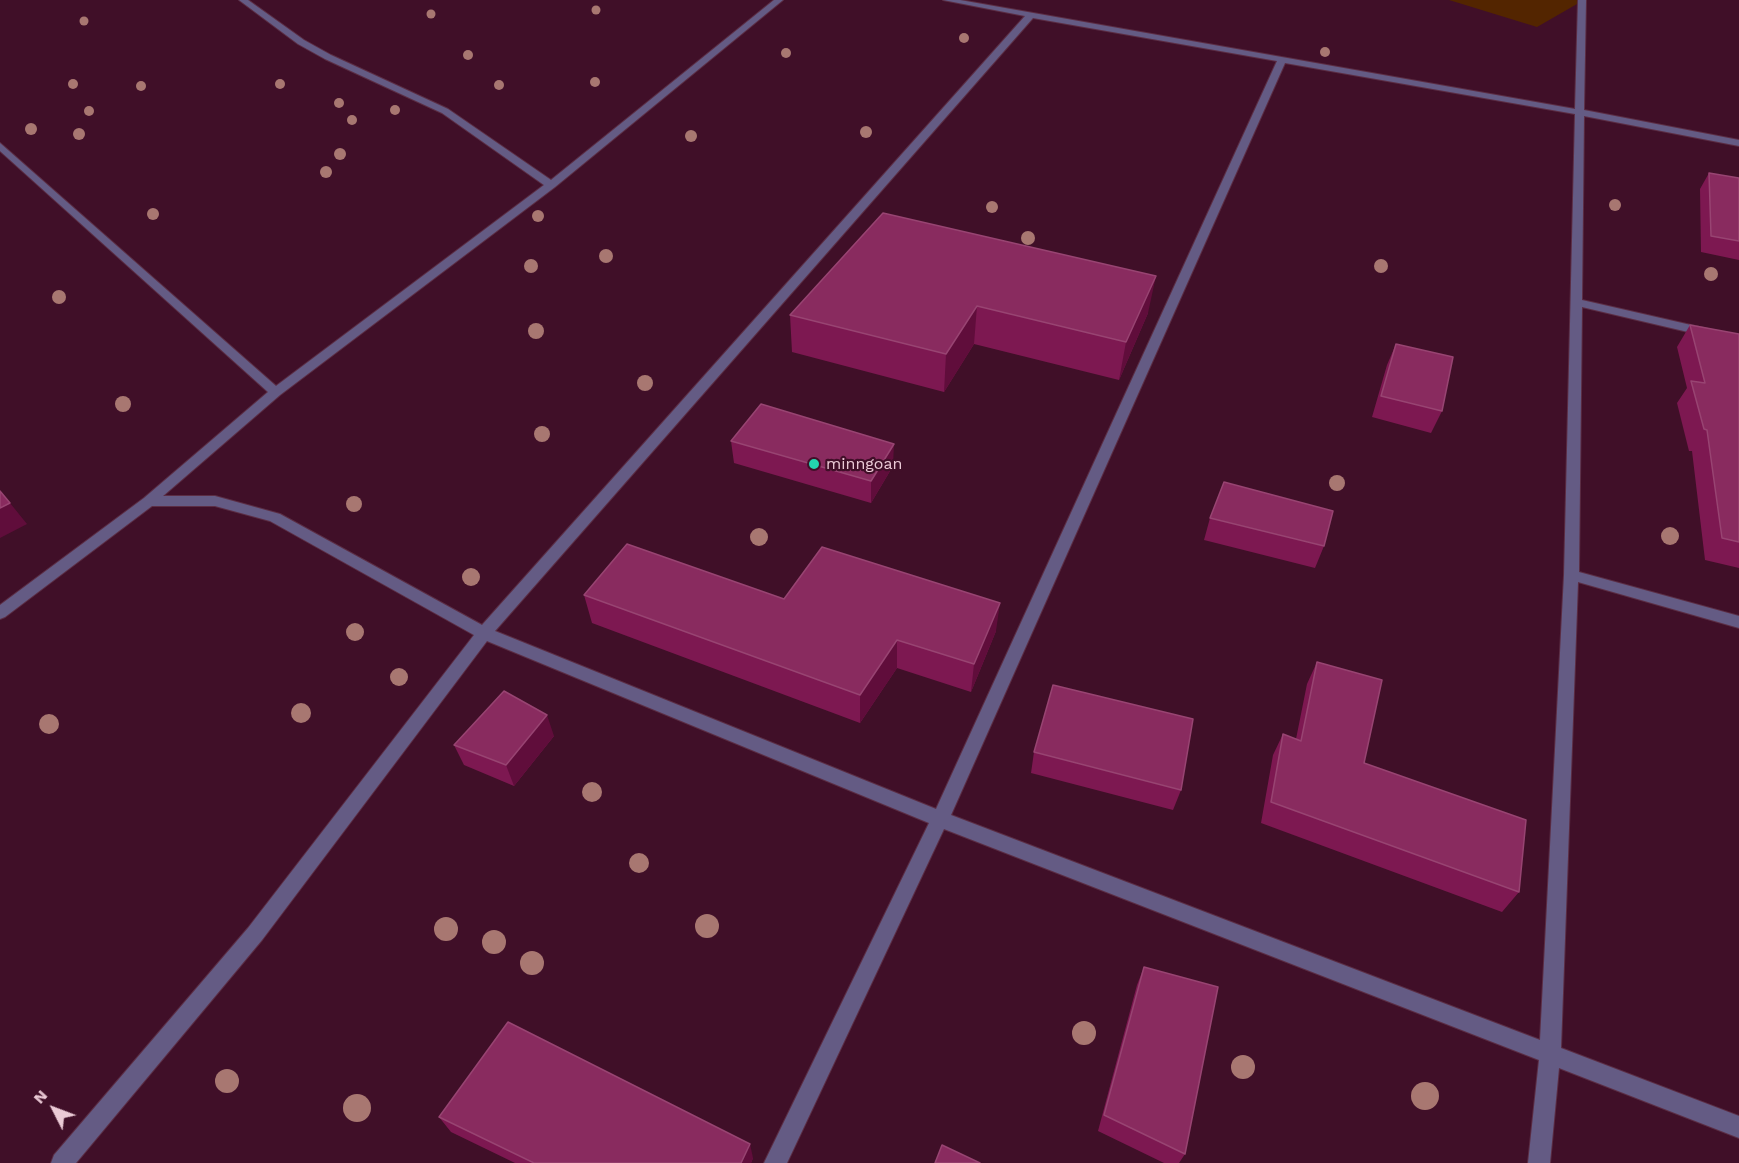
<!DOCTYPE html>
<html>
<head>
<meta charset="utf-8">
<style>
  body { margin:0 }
  #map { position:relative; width:1739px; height:1163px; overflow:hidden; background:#400f28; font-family:"Work Sans",sans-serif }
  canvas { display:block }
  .north { position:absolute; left:24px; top:1079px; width:60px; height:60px; -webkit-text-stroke:4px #400f28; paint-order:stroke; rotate:312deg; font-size:16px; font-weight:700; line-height:24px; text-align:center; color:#ebcad6 }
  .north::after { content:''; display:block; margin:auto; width:21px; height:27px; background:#ebcad6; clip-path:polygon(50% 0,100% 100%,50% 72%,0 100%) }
</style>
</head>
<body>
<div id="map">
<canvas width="1739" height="1163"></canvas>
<div class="north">N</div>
</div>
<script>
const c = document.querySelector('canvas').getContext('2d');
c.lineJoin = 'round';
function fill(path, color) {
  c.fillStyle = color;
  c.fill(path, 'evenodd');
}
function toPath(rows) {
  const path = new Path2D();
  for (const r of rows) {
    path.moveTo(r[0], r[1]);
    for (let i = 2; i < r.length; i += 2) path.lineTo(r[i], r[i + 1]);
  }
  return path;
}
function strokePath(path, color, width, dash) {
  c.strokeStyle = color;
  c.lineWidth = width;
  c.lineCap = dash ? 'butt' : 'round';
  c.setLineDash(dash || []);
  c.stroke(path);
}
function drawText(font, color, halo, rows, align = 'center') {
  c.font = font + ' "Work Sans",sans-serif';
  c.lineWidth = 4.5;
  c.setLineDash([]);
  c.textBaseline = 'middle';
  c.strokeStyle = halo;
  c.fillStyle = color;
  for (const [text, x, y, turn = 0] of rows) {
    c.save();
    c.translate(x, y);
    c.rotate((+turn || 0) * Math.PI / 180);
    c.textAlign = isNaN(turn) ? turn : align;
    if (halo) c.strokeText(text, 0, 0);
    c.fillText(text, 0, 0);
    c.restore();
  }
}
fill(toPath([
  [1449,0,1584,0,1537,27]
]), '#532500');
const street = toPath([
  [239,0,248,0,304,40,331,55,448,109,551,180,774,0,783,0,555,187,280,395,163,496,215,496,280,514,482,625,1025,16,943,0,960,0,1575,109,1578,0,1586,0,1584,110,1739,140,1739,146,1584,116,1582,300,1739,336,1739,344,1582,307,1579,572,1739,616,1739,628,1578,582,1561,1048,1739,1116,1739,1138,1559,1068,1550,1163,1528,1163,1539,1060,944,829,787,1163,764,1163,929,823,487,641,262,940,76,1163,51,1163,54,1155,248,928,474,635,270,521,215,506,152,506,5,617,0,619,0,605,144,498,268,392,0,151,0,143,276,386,544,185,442,113,325,59,298,44,239,0],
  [1033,18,1277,61,936,809,495,631,1033,18],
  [1285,63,1575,114,1564,575,1540,1040,951,815,1285,63]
]);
strokePath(street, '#5b2d44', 2);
fill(street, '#645b84');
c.fillStyle = '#a87771';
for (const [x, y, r] of [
  [596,10,4.5],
  [431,14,4.5],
  [84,21,4.5],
  [964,38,5],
  [1325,52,5],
  [786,53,5],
  [468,55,5],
  [595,82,5],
  [73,84,5],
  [280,84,5],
  [499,85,5],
  [141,86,5],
  [339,103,5],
  [395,110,5],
  [89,111,5],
  [352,120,5],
  [31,129,6],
  [866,132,6],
  [79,134,6],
  [691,136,6],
  [340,154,6],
  [326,172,6],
  [1615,205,6],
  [992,207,6],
  [153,214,6],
  [538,216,6],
  [1028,238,7],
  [606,256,7],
  [531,266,7],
  [1381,266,7],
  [1711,274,7],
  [59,297,7],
  [536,331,8],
  [645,383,8],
  [123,404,8],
  [542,434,8],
  [1337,483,8],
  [354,504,8],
  [1670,536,9],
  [759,537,9],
  [471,577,9],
  [355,632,9],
  [399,677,9],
  [301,713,10],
  [49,724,10],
  [592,792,10],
  [639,863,10],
  [707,926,12],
  [446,929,12],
  [494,942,12],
  [532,963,12],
  [1084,1033,12],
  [1243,1067,12],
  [227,1081,12],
  [1425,1096,14],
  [357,1108,14]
]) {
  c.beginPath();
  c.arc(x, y, r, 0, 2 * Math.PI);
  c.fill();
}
fill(toPath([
  [1709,173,1739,178,1739,260,1701,252,1700,189],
  [883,213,1148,313,1119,380,974,344,944,392,792,352,790,315],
  [1690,325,1739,334,1739,568,1705,560,1692,451,1689,451,1677,403,1687,388,1677,347],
  [1396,344,1442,411,1431,433,1372,417,1387,365],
  [731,441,893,466,871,503,734,463],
  [1210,518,1324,546,1315,568,1204,540],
  [584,595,784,599,996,631,971,692,897,668,860,723,592,623],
  [1317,662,1364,763,1519,892,1502,912,1261,823,1273,755,1283,734,1296,739,1307,684],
  [554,736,514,786,464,765,454,745],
  [1034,752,1181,790,1173,810,1031,773],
  [1144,967,1185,1154,1179,1163,1164,1163,1098,1131,1137,985],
  [439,1117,753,1158,751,1163,515,1163,451,1132]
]), '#7d1851');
fill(toPath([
  [1156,276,1148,313,1119,380,1126,342],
  [977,306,974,344,944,392,946,354],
  [894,444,893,466,871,503,871,481],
  [10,503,27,524,0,538,0,508],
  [1000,603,996,631,971,692,974,664],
  [897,640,897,668,860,723,860,695],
  [547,715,554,736,514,786,506,765],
  [750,1144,753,1158,751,1163,741,1163]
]), '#600d3b');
const building = toPath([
  [1709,173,1739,178,1739,241,1711,236,1709,173],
  [883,213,1156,276,1126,342,977,306,946,354,790,315,883,213],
  [1690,325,1739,334,1739,542,1722,538,1707,430,1704,429,1691,381,1705,383,1690,325],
  [1396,344,1453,357,1442,411,1381,396,1396,344],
  [761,404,894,444,871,481,731,441,761,404],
  [1224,482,1333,511,1324,546,1210,518,1224,482],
  [0,491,10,503,0,508,0,491],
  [627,544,784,599,822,547,1000,603,974,664,897,640,860,695,584,595,627,544],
  [1317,662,1382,680,1364,763,1526,820,1519,892,1271,802,1283,734,1301,741,1317,662],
  [1053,685,1193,719,1181,790,1034,752,1053,685],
  [504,691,547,715,506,765,454,745,504,691],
  [1144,967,1218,987,1185,1154,1104,1115,1144,967],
  [508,1022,750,1144,741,1163,534,1163,439,1117,508,1022],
  [942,1145,980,1163,935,1163,942,1145]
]);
fill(building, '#892b5f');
strokePath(building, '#984472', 1.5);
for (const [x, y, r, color] of [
  [814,464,6,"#23d5af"]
]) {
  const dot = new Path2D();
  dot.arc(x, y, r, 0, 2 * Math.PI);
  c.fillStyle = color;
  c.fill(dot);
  strokePath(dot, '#400f28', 2);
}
drawText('16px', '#ebcad6', '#400f28', [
  ["minngoan",826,464]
], 'left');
</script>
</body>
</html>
